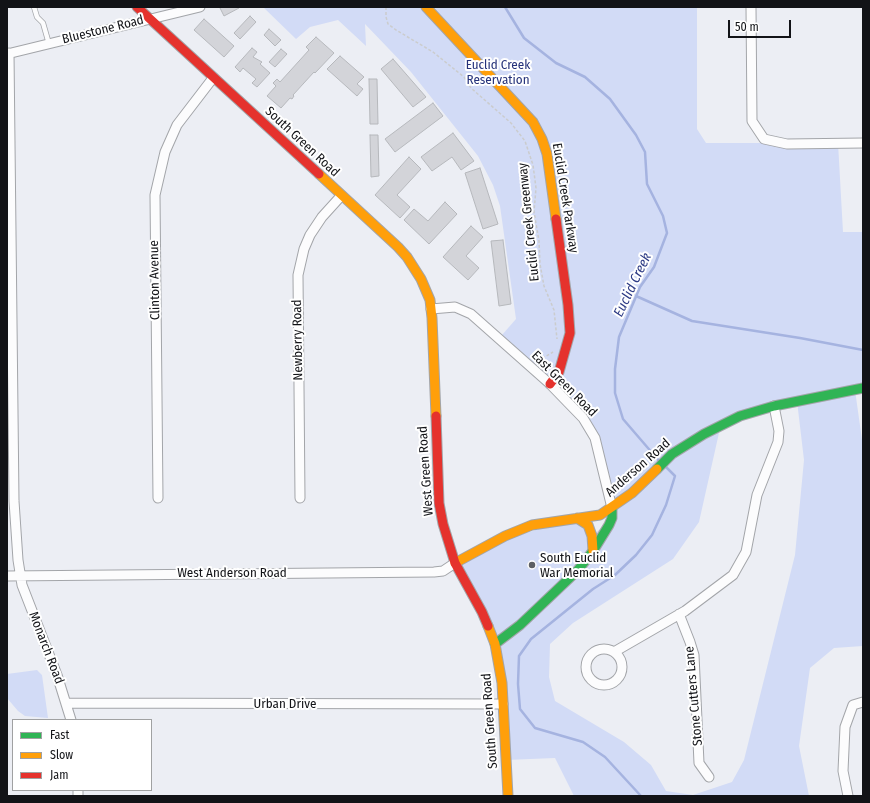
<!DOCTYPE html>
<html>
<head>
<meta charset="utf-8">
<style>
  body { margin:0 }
  #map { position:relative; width:870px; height:803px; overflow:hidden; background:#eceef4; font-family:"Fira Sans Condensed",sans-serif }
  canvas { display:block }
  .frame { position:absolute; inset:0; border:8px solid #121317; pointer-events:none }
  .legend { position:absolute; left:12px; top:719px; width:140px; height:72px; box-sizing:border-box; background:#fff; border:1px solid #a0a1a2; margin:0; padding:5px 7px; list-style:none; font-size:12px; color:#121317 }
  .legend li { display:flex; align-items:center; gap:8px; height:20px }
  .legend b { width:20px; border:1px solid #a0a1a2 }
  .scale { position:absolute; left:728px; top:20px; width:63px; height:18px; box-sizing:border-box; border:2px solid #121317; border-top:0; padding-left:5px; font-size:12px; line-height:14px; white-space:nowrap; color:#121317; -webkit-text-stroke:3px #fff; paint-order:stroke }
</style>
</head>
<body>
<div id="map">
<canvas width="870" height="803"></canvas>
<div class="frame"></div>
<ul class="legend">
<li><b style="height:5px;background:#30b455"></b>Fast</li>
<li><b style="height:5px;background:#ff9f0a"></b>Slow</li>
<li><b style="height:5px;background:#e5322d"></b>Jam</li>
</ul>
<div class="scale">50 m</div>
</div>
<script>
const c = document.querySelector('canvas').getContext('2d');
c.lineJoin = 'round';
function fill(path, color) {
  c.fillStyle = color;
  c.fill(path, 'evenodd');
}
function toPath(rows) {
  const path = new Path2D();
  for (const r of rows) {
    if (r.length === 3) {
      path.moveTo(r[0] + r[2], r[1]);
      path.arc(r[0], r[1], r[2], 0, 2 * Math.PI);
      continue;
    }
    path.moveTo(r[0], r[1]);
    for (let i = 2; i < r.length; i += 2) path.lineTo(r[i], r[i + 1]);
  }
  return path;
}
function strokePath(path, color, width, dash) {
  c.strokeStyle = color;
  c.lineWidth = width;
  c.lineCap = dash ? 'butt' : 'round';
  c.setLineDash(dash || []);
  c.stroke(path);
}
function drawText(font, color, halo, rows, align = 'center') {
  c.font = font + ' "Fira Sans Condensed",sans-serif';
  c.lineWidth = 4;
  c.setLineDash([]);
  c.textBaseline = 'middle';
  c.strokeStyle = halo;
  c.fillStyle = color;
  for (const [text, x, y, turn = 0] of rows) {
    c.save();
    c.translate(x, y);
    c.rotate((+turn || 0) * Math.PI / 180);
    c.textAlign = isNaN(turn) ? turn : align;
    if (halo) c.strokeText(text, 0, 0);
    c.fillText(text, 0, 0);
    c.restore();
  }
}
fill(toPath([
  [263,7,697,7,697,129,706,143,838,143,843,232,863,232,863,388,855,390,863,447,863,646,834,648,810,668,799,746,809,796,574,796,555,758,506,760,499,662,455,563,481,548,572,518,592,536,612,518,601,463,583,418,582,409,502,335,516,319,500,206,493,185,478,156,411,72,365,24,366,46,338,20,310,27,296,39],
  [797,401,804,460,795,555,744,760,732,782,693,795,666,791,651,765,624,742,555,701,549,677,550,644,573,623,673,559,699,522,721,424],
  [37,670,42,675,48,718,25,716,18,711,7,698,7,674]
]), '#d2dbf6');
strokePath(toPath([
  [505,7,524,38,556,63,585,77,610,99,636,135,645,152,647,184,663,216,667,233,654,267,640,287,619,337,615,369,615,393,623,419,660,462],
  [636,296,692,321,800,338,863,350],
  [641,796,605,757,583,742,535,728,520,709,518,684,519,656,531,639,593,589,615,575,636,555,652,535,666,505,675,476,665,466]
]), '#a5b3e0', 2.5);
const building = toPath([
  [223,7,239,7,239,8,224,16,220,8,223,7],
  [250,16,256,22,240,39,234,33,250,16],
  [204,19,234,46,224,57,194,30,204,19],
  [269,29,281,40,275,46,264,35,269,29],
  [316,37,334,53,315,73,314,72,293,95,294,96,292,99,290,98,281,108,267,96,276,86,273,83,277,79,280,82,309,50,306,47,316,37],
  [252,48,257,52,253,57,262,62,260,64,270,73,257,87,252,83,256,79,243,68,240,72,235,67,252,48],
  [281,49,287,54,275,67,269,62,281,49],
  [340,56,364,77,357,84,363,89,357,96,327,69,340,56],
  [393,59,426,97,413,107,381,69,393,59],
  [369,79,377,79,378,124,370,124,369,79],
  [433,103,443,116,395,152,385,139,433,103],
  [453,133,474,161,461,170,452,157,432,171,421,157,453,133],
  [370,135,378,135,379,176,371,177,370,135],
  [409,157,421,169,397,195,410,207,400,218,375,195,409,157],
  [480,168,498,224,483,229,465,173,480,168],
  [445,202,457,214,429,244,404,220,414,209,428,221,445,202],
  [471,226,483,237,466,256,479,268,468,280,443,257,471,226],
  [503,240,511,304,499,306,491,241,503,240]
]);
fill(building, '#d3d4d9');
strokePath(building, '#b6b8bc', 1);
const lane = toPath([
  [34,7,37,17,43,23,49,44]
]);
const street = toPath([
  [751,7,752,121,764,139,787,144,863,143],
  [9,53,14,501,18,560,22,585,57,675,71,720],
  [7,54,200,7],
  [431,309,455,307,471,314,550,384,583,418,595,438,612,508],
  [158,498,155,195,165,152,177,125,213,78],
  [300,498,298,275,304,249,310,235,322,217,341,196],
  [7,576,434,572,443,571,455,563],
  [679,614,690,642,694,655,699,763,709,777],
  [604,667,18],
  [614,652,685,611,733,575,746,552,757,495,778,442,779,431,774,406],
  [67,703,503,704],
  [78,790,78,796],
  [848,796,843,771,845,727,853,705,863,702]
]);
const fast = toPath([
  [657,469,672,454,704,434,740,416,774,406,863,388],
  [495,644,520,625,578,570,593,551,609,525,612,518,612,508]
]);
const slow = toPath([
  [426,7,533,122,542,139,547,154,556,219],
  [319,174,398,247,407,257,421,279,430,300,432,318,436,416],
  [577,518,588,525,592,536,593,551],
  [455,563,505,536,532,525,600,515,632,493,657,469],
  [488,626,495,644,502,683,508,796]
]);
const jam = toPath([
  [137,7,319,174],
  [550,384,559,372,570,333,568,305,556,219],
  [436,416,439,503,443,524,455,563,482,612,488,626]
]);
strokePath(lane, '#a3a5a9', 6);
strokePath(street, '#a3a5a9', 11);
strokePath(fast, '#a3a5a9', 11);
strokePath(slow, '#a3a5a9', 11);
strokePath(jam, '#a3a5a9', 11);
strokePath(toPath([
  [386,7,386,17,388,24,396,30,433,52,464,77,471,88,511,123,525,141,533,165,536,188,534,212,539,241,540,264,544,286,554,310,557,339],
  [538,361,553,352]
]), '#cbcccd', 1.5, [3, 2]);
strokePath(lane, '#fcfcfd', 4.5);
strokePath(street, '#fcfcfd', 9);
strokePath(fast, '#30b455', 9);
strokePath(slow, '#ff9f0a', 9);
strokePath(jam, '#e5322d', 9);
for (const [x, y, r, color] of [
  [532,565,4,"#5e6064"]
]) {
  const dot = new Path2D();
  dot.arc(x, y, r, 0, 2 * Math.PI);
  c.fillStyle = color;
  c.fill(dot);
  strokePath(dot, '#fff', 1.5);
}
drawText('13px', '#121317', '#fff', [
  ["Bluestone Road",103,30,-14],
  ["South Green Road",302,142,43],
  ["Euclid Creek Parkway",565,198,81],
  ["Euclid Creek Greenway",529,222,-96],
  ["Clinton Avenue",155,280,-91],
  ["Newberry Road",298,340,-91],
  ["East Green Road",564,384,45],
  ["Anderson Road",638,468,-41],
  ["West Green Road",426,471,-94],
  ["West Anderson Road",232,573],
  ["Monarch Road",46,648,69],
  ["Stone Cutters Lane",694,696,-95],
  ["Urban Drive",285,704],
  ["South Green Road",490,721,-94]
]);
drawText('13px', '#25327a', '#fff', [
  ["Euclid Creek",498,65],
  ["Reservation",498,80]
]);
drawText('13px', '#121317', '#fff', [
  ["South Euclid",540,558],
  ["War Memorial",540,573]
], 'left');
drawText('italic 14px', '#2d3b85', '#fff', [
  ["Euclid Creek",633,285,-64]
]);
</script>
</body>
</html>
